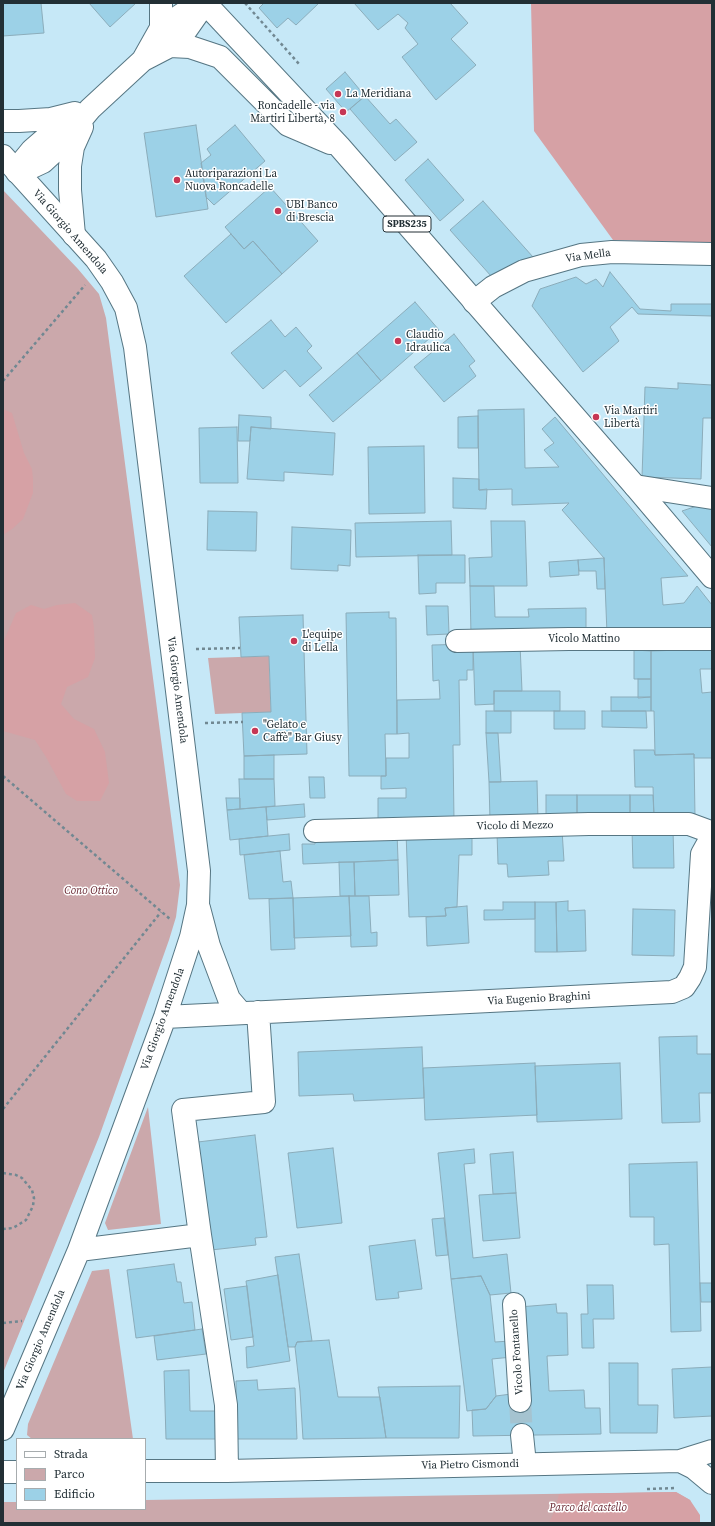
<!DOCTYPE html>
<html>
<head>
<meta charset="utf-8">
<style>
  body { margin:0 }
  #map { position:relative; width:715px; height:1526px; overflow:hidden; background:#c6e8f7; font-family:"Source Serif 4",serif }
  canvas { display:block }
  .frame { position:absolute; inset:0; border:4px solid #222f35; pointer-events:none }
  .legend { position:absolute; left:16px; top:1438px; width:130px; height:72px; box-sizing:border-box; background:#fff; border:1px solid #a7acae; margin:0; padding:5px 7px; list-style:none; font-size:12px; color:#222f35 }
  .legend li { display:flex; align-items:center; gap:8px; height:20px }
  .legend b { width:20px; border:1px solid #a7acae }
</style>
</head>
<body>
<div id="map">
<canvas width="715" height="1526"></canvas>
<div class="frame"></div>
<ul class="legend">
<li><b style="height:5px;background:#fff"></b>Strada</li>
<li><b style="height:11px;background:#cba8ab"></b>Parco</li>
<li><b style="height:11px;background:#9cd1e7"></b>Edificio</li>
</ul>
</div>
<script>
const c = document.querySelector('canvas').getContext('2d');
c.lineJoin = 'round';
function fill(path, color) {
  c.fillStyle = color;
  c.fill(path, 'evenodd');
}
function toPath(rows) {
  const path = new Path2D();
  for (const r of rows) {
    path.moveTo(r[0], r[1]);
    for (let i = 2; i < r.length; i += 2) path.lineTo(r[i], r[i + 1]);
  }
  return path;
}
function strokePath(path, color, width, dash) {
  c.strokeStyle = color;
  c.lineWidth = width;
  c.lineCap = dash ? 'butt' : 'round';
  c.setLineDash(dash || []);
  c.stroke(path);
}
function drawText(font, color, halo, rows, align = 'center') {
  c.font = font + ' "Source Serif 4",serif';
  c.lineWidth = 3;
  c.setLineDash([]);
  c.textBaseline = 'middle';
  c.strokeStyle = halo;
  c.fillStyle = color;
  for (const [text, x, y, turn = 0] of rows) {
    c.save();
    c.translate(x, y);
    c.rotate((+turn || 0) * Math.PI / 180);
    c.textAlign = isNaN(turn) ? turn : align;
    if (halo) c.strokeText(text, 0, 0);
    c.fillText(text, 0, 0);
    c.restore();
  }
}
fill(toPath([
  [3,190,78,269,99,294,106,318,180,885,176,917,169,940,99,1137,3,1373],
  [269,656,271,712,215,714,208,658],
  [148,1107,161,1224,108,1230,105,1223],
  [109,1269,133,1439,32,1439,27,1435,28,1424,92,1271],
  [676,1492,690,1500,700,1523,3,1523,3,1502,17,1502,17,1509,145,1509,145,1500]
]), '#cba8ab');
fill(toPath([
  [531,3,712,3,712,243,613,240,534,131],
  [3,409,12,413,24,453,32,469,33,479,33,493,23,519,12,529,3,535],
  [75,603,92,615,94,628,95,658,88,677,67,687,61,704,74,719,94,729,105,752,109,783,100,801,77,801,66,794,46,757,35,740,3,731,3,643,16,613,31,605,44,609,57,605],
  [676,1492,690,1500,700,1515,700,1523,549,1523,555,1510,559,1494]
]), '#d6a1a5');
const building = toPath([
  [3,3,41,3,44,33,3,36,3,3],
  [89,3,136,3,110,27,89,3],
  [264,3,319,3,296,25,288,18,277,28,259,8,264,3],
  [354,3,450,3,468,23,451,39,476,65,436,100,402,57,418,44,405,28,408,23,398,14,378,30,354,3],
  [345,72,365,96,346,112,326,89,345,72],
  [365,96,390,124,396,119,417,142,395,161,350,109,365,96],
  [196,125,208,209,156,217,144,133,196,125],
  [235,125,265,161,214,205,206,197,201,163,211,155,207,149,235,125],
  [428,159,464,200,440,221,405,180,428,159],
  [270,187,318,241,282,274,253,241,244,249,225,227,270,187],
  [483,201,533,257,491,276,450,230,483,201],
  [231,234,244,249,253,241,282,274,226,323,184,276,231,234],
  [610,272,640,309,671,311,671,304,712,304,712,316,638,314,632,307,610,327,619,341,583,372,532,306,540,289,576,277,586,284,596,279,603,287,610,272],
  [415,302,439,330,381,381,357,353,415,302],
  [271,320,285,337,296,327,312,346,307,351,322,368,300,387,285,370,263,389,231,353,271,320],
  [454,334,475,361,469,366,476,376,444,402,414,367,454,334],
  [357,353,381,381,333,422,309,395,357,353],
  [678,383,712,385,712,418,703,418,701,479,642,477,645,387,678,389,678,383],
  [524,409,525,468,559,467,544,450,554,443,542,429,555,417,688,576,661,578,663,605,684,603,697,586,712,605,712,634,607,634,604,558,562,510,569,503,512,505,512,489,479,490,478,410,524,409],
  [239,415,271,417,271,429,251,427,250,441,238,441,239,415],
  [478,416,478,448,458,448,458,417,478,416],
  [237,427,238,483,200,483,199,428,237,427],
  [251,427,335,433,333,475,284,472,284,481,247,479,251,427],
  [424,446,425,513,369,514,368,447,424,446],
  [453,478,479,479,479,490,487,489,486,509,453,508,453,478],
  [706,503,712,504,712,547,682,511,706,503],
  [208,511,257,512,256,551,207,550,208,511],
  [451,521,452,555,356,557,355,523,451,521],
  [491,521,525,521,527,586,470,586,469,558,492,557,491,521],
  [292,527,351,530,350,566,338,565,338,571,291,569,292,527],
  [418,555,465,555,465,583,436,583,436,593,419,594,418,555],
  [604,558,605,589,597,589,596,571,579,571,578,560,604,558],
  [578,560,579,575,550,577,549,562,578,560],
  [470,586,494,586,495,617,529,617,528,609,586,608,586,634,471,636,470,586],
  [426,606,448,606,449,634,427,635,426,606],
  [389,612,389,618,396,618,397,734,385,734,386,776,349,776,346,613,389,612],
  [303,615,307,754,244,756,242,713,271,712,269,656,241,657,239,617,303,615],
  [473,644,520,644,522,691,494,691,494,704,475,705,473,644],
  [473,644,473,670,467,670,467,680,459,680,460,745,453,745,454,822,378,823,378,798,406,798,406,788,381,789,381,776,386,776,386,758,409,758,409,733,397,734,397,700,440,699,439,680,433,681,432,645,473,644],
  [712,649,712,669,700,669,702,693,712,692,712,758,694,758,694,754,655,755,654,711,651,711,651,651,712,649],
  [634,650,651,651,651,679,634,679,634,650],
  [638,679,651,679,651,697,638,698,638,679],
  [494,691,560,691,560,711,494,711,494,691],
  [611,697,651,697,651,711,611,711,611,697],
  [486,711,511,711,511,733,486,733,486,711],
  [554,711,585,711,585,729,554,729,554,711],
  [602,711,646,711,647,728,602,727,602,711],
  [486,733,498,733,501,782,489,782,486,733],
  [634,750,654,750,655,755,694,754,695,817,654,817,653,787,635,787,634,750],
  [274,755,274,779,244,779,244,756,274,755],
  [309,777,324,777,325,798,310,798,309,777],
  [239,779,274,779,275,806,240,809,239,779],
  [537,781,538,820,490,821,489,782,537,781],
  [546,795,577,795,577,819,546,819,546,795],
  [577,795,630,795,630,818,577,819,577,795],
  [630,795,653,795,654,817,630,818,630,795],
  [226,798,240,798,240,809,227,810,226,798],
  [304,804,305,817,267,820,266,807,304,804],
  [266,807,268,836,230,840,227,810,266,807],
  [632,829,673,829,674,868,633,868,632,829],
  [562,830,564,861,548,861,549,875,508,877,507,864,498,864,497,833,562,830],
  [472,831,472,855,459,855,457,907,445,908,446,916,409,917,406,832,472,831],
  [397,832,398,860,303,864,302,844,315,844,315,835,397,832],
  [289,834,290,850,240,855,239,839,289,834],
  [280,851,283,882,291,881,293,898,249,899,244,855,280,851],
  [398,860,399,895,355,896,354,862,398,860],
  [339,862,354,862,355,896,340,896,339,862],
  [349,896,351,936,294,938,293,898,349,896],
  [349,896,369,896,371,933,377,932,377,946,351,947,349,896],
  [293,898,295,949,271,950,269,899,293,898],
  [568,901,568,911,585,910,586,951,557,952,556,902,568,901],
  [503,902,535,902,535,919,484,920,484,910,503,910,503,902],
  [535,902,556,902,557,952,535,952,535,902],
  [467,906,469,943,427,946,426,917,446,916,445,908,467,906],
  [633,909,675,910,674,956,632,955,633,909],
  [697,1036,697,1054,712,1054,712,1093,699,1093,700,1122,662,1123,659,1037,697,1036],
  [422,1047,424,1098,354,1101,353,1094,299,1096,298,1052,422,1047],
  [535,1063,537,1115,425,1120,423,1068,535,1063],
  [620,1063,622,1119,537,1122,535,1066,620,1063],
  [255,1135,267,1237,255,1238,256,1245,211,1250,198,1142,255,1135],
  [333,1148,342,1223,297,1228,288,1153,333,1148],
  [474,1149,475,1163,464,1164,473,1258,507,1254,511,1293,490,1295,481,1276,451,1279,438,1153,474,1149],
  [513,1152,516,1193,493,1194,490,1154,513,1152],
  [697,1162,701,1331,671,1332,669,1244,654,1245,654,1217,630,1217,629,1164,697,1162],
  [516,1193,520,1238,483,1241,479,1195,516,1193],
  [444,1218,448,1255,436,1256,432,1219,444,1218],
  [415,1240,422,1289,398,1292,399,1298,376,1300,369,1246,415,1240],
  [299,1254,312,1341,297,1342,295,1347,288,1347,275,1257,299,1254],
  [174,1264,177,1282,181,1282,184,1303,192,1302,195,1330,136,1338,127,1270,174,1264],
  [278,1275,290,1361,247,1368,246,1347,254,1346,246,1281,278,1275],
  [481,1276,490,1295,495,1342,510,1341,512,1357,492,1359,496,1396,486,1409,467,1411,451,1279,481,1276],
  [700,1283,712,1283,712,1302,701,1302,700,1283],
  [587,1285,613,1285,614,1319,593,1319,594,1348,582,1348,581,1314,588,1314,587,1285],
  [247,1286,253,1337,231,1340,224,1289,247,1286],
  [556,1304,557,1313,567,1313,568,1355,547,1356,549,1391,584,1390,585,1408,600,1408,601,1434,473,1436,472,1410,486,1409,496,1396,511,1394,519,1307,556,1304],
  [202,1329,206,1354,157,1360,154,1336,202,1329],
  [329,1340,338,1397,380,1397,386,1438,303,1439,300,1391,295,1347,297,1342,329,1340],
  [609,1363,638,1363,638,1405,658,1405,657,1433,610,1433,609,1363],
  [712,1367,712,1416,674,1418,672,1369,712,1367],
  [189,1370,190,1411,217,1411,218,1439,166,1439,164,1371,189,1370],
  [257,1380,258,1390,295,1388,297,1439,237,1439,236,1381,257,1380],
  [460,1386,459,1438,386,1438,378,1387,460,1386]
]);
fill(building, '#9cd1e7');
strokePath(building, '#8bacba', 1);
strokePath(toPath([
  [520,1401,522,1435]
]), '#a5c3d0', 22, [22, 11]);
const minor = toPath([
  [3,156,96,259,112,282,126,308,135,347,199,871,198,905,191,937,165,1017,79,1250,3,1429],
  [474,302,493,287,524,271,581,255,612,252,712,254],
  [635,486,712,498],
  [457,641,569,639,712,639],
  [315,831,589,824,689,824,708,831,712,835],
  [199,908,209,946,229,999,241,1013],
  [165,1017,672,992,684,987,690,978,695,967,702,854,707,845,712,842],
  [200,1235,226,1405,227,1471],
  [79,1250,200,1235,183,1110,264,1102,258,1012],
  [514,1304,520,1401],
  [522,1435,525,1464],
  [680,1461,694,1468,712,1483],
  [145,1471,227,1471,680,1461,712,1451],
  [3,1472,17,1472]
]);
const primary = toPath([
  [205,3,339,146,635,486,712,577],
  [161,28,161,3],
  [170,46,190,47,220,57,288,125,330,143],
  [143,60,161,28,187,11,205,3],
  [3,121,19,121,51,119,75,113],
  [17,172,28,169,43,162,56,150,90,109,143,60,170,46,184,33,205,3],
  [17,172,23,161,32,150,47,137,71,122],
  [74,235,70,190,70,166,73,147,82,127]
]);
strokePath(minor, '#567683', 24);
strokePath(primary, '#567683', 24);
strokePath(toPath([
  [245,3,299,64],
  [3,381,85,285],
  [196,649,240,648],
  [205,723,243,722],
  [3,776,170,919],
  [3,1109,161,912],
  [3,1173,16,1175,22,1178,32,1190,34,1198,33,1206,26,1220,13,1228,3,1229],
  [3,1323,22,1321],
  [647,1489,676,1488]
]), '#718892', 2.5, [3, 3]);
strokePath(minor, '#fff', 22);
strokePath(primary, '#fff', 22);
for (const [x, y, r, color] of [
  [338,94,4,"#c63654"],
  [343,112,4,"#c63654"],
  [177,180,4,"#c63654"],
  [278,211,4,"#c63654"],
  [398,341,4,"#c63654"],
  [596,417,4,"#c63654"],
  [294,641,4,"#c63654"],
  [255,731,4,"#c63654"]
]) {
  const dot = new Path2D();
  dot.arc(x, y, r, 0, 2 * Math.PI);
  c.fillStyle = color;
  c.fill(dot);
  strokePath(dot, '#fff', 1.5);
}
for (const [x, y, w] of [
  [407,224,48]
]) {
  const box = new Path2D();
  box.roundRect(x - w / 2, y - 8, w, 16, 3);
  c.fillStyle = '#fff';
  c.fill(box);
  strokePath(box, '#222f35', 1);
}
drawText('bold 10px', '#222f35', null, [
  ["SPBS235",407,224]
]);
drawText('11px', '#222f35', '#fff', [
  ["La Meridiana",346,94],
  ["Roncadelle - via",335,106,"right"],
  ["Martiri Libertà, 8",335,119,"right"],
  ["Autoriparazioni La",185,174],
  ["Nuova Roncadelle",185,187],
  ["UBI Banco",286,205],
  ["di Brescia",286,218],
  ["Claudio",406,335],
  ["Idraulica",406,348],
  ["Via Martiri",604,411],
  ["Libertà",604,424],
  ["L'equipe",302,635],
  ["di Lella",302,648],
  ["\"Gelato e",263,725],
  ["Caffè\" Bar Giusy",263,738]
], 'left');
drawText('11px', '#222f35', '#fff', [
  ["Via Giorgio Amendola",70,232,49],
  ["Via Mella",588,256,-8],
  ["Vicolo Mattino",584,639],
  ["Via Giorgio Amendola",177,690,83],
  ["Vicolo di Mezzo",515,826,-1],
  ["Via Eugenio Braghini",539,999,-3],
  ["Via Giorgio Amendola",163,1019,-70],
  ["Via Giorgio Amendola",41,1340,-67],
  ["Vicolo Fontanello",517,1352,-94],
  ["Via Pietro Cismondi",470,1465,-1]
]);
drawText('italic 11px', '#692832', '#fff', [
  ["Cono Ottico",91,891],
  ["Parco del castello",588,1508]
]);
</script>
</body>
</html>
